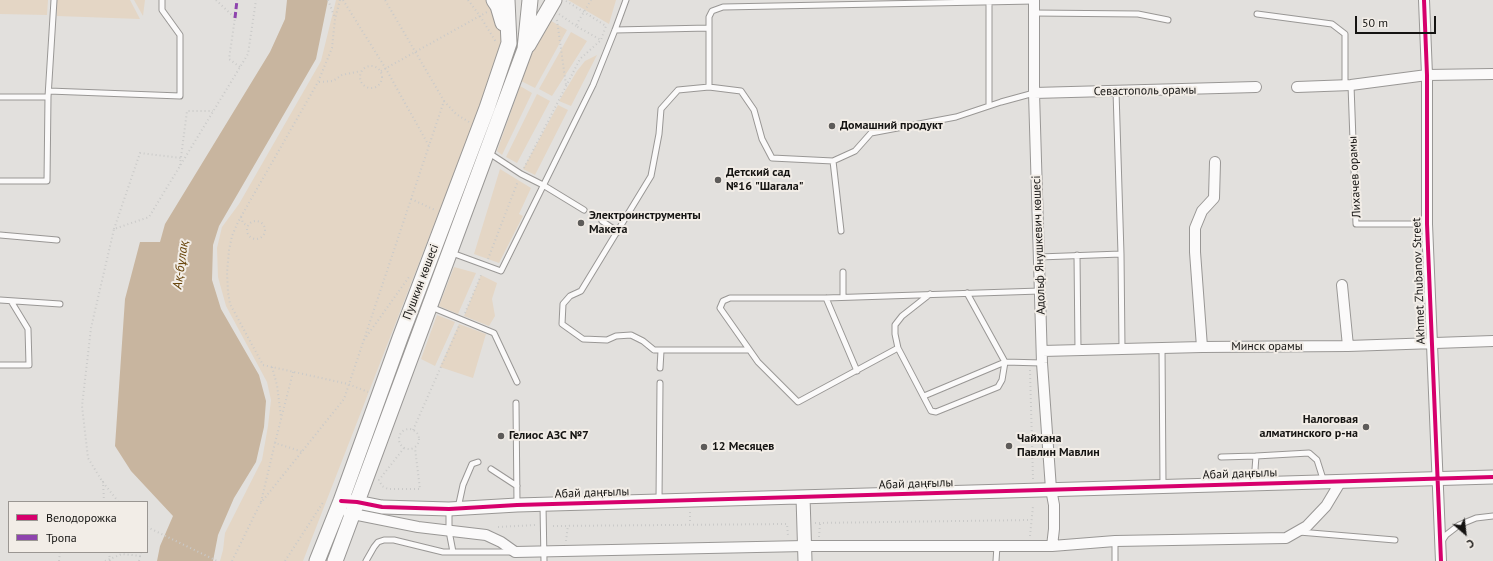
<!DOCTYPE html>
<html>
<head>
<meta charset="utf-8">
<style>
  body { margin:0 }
  #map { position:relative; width:1493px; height:561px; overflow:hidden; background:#e2e0dd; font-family:"PT Sans",sans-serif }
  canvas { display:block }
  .legend { position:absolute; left:8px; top:501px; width:140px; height:52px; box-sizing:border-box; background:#f2ede7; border:1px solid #9a9692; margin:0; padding:5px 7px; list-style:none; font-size:12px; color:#151412 }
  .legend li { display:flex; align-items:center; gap:8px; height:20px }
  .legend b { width:20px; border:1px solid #9a9692 }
  .north { position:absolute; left:1445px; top:513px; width:40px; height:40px; -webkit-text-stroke:3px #f2ede7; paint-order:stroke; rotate:152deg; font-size:11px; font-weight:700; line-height:16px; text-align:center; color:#151412 }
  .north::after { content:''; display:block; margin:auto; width:14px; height:18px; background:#151412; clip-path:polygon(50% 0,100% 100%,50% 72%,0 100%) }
  .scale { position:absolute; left:1355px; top:16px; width:81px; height:18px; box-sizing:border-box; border:2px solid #151412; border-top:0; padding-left:5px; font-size:12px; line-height:14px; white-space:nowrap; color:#151412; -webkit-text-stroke:3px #f2ede7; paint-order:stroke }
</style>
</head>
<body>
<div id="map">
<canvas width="1493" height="561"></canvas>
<ul class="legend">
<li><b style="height:5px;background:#d6006c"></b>Велодорожка</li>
<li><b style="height:5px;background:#8e44ad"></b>Тропа</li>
</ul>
<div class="north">С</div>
<div class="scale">50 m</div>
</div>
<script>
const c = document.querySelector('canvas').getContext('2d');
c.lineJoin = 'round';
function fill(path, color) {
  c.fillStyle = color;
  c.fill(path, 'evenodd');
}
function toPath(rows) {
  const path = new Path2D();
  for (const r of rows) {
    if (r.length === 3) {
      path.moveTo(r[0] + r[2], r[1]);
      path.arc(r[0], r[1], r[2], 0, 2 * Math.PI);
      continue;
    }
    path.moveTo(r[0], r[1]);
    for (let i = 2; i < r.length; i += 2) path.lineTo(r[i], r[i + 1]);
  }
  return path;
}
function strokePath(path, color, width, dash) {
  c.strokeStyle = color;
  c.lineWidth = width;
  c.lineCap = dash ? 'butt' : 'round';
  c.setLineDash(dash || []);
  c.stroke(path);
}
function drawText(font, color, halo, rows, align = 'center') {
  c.font = font + ' "PT Sans",sans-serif';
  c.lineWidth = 4;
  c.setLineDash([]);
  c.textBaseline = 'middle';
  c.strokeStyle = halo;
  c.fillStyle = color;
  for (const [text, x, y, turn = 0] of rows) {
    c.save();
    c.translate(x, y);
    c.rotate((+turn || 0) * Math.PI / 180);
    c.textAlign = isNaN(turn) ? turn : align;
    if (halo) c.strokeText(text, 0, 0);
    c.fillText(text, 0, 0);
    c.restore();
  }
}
fill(toPath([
  [0,0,48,0,47,15,0,14],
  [57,0,130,0,140,19,57,16],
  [134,0,145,0,143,16],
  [336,0,488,0,494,5,505,42,303,561,220,561,223,550,225,533,262,460,268,426,271,400,267,382,226,306,218,277,217,248,222,227,239,204,321,61],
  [568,0,616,0,609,24],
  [546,18,567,30,535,88,521,81],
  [571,32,587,41,552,96,539,89],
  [597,55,571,106,559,101,577,71,585,61],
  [520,86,532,93,502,155,497,151],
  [537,94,550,101,517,163,506,157],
  [558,105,568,110,535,175,523,169],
  [500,169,531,188,519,214,523,216,499,263,474,254],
  [454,267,476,273,458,314,439,306],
  [481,275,497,283,492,299,495,316,489,326,464,316],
  [437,315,455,322,435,366,421,359],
  [459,324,486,334,473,378,440,367]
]), '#e4d6c5');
fill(toPath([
  [287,0,328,0,316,59,219,226,213,245,212,280,221,309,259,375,266,401,264,427,256,462,234,498,218,535,213,561,157,561,160,546,173,516,131,471,115,446,125,299,140,242,160,242,165,224,270,52,285,19]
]), '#c8b59f');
const service = toPath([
  [989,2,989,105],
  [1034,13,1138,14,1168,20],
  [1257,14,1332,24,1345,34,1345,85],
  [709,28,709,17,712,11,723,7,1034,1],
  [615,30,709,28,709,87],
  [1351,85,1356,224,1427,224],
  [49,91,180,96,180,35,162,10,162,0],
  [1116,91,1121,254,1122,348],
  [0,97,48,97],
  [489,153,521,174,543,185,584,210],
  [833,161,841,231],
  [0,181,47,181,48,97,54,0],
  [602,221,618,232],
  [0,235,57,240],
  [452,253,501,271,593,85,615,30,626,0],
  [1077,255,1078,350],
  [1039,257,1121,254],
  [1040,291,826,298,730,298,723,301,720,308,758,362,798,402,898,348,931,411,936,412,998,387,1002,380,1005,362,1042,363],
  [843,297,843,272],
  [826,298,857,371],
  [0,300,60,304],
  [431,307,494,333,517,382],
  [898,348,895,334,895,325,902,316,930,294],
  [1162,348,1163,485],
  [749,350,654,350,643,341,631,335,616,336,607,340,583,339,562,324,563,304,570,296,581,291,651,176,659,134,661,109,678,90,709,87,741,91,754,110,762,139,772,158,833,161,855,151,871,133,956,117,1001,102,1034,93],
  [0,365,29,365,28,329,11,301],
  [660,368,661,351],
  [924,396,1005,362,967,293],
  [516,403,517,504],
  [1221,457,1256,456],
  [491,469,517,486],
  [1254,483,1256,456,1309,453,1317,460,1324,482],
  [659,500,660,383],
  [543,506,544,561],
  [458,508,463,485,472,464,478,462],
  [1299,532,1395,540],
  [1115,541,1115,561],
  [1442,541,1446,535,1459,525,1476,518,1493,516],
  [453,552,514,552],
  [366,561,374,547,378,542,384,540,394,540,443,552,453,552,449,531,449,510],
  [996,561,997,546]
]);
const minor = toPath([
  [1034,0,1034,93,1042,363,1051,489,1054,505,1054,529,1052,546],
  [1424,0,1427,75,1427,224,1441,561],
  [1297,87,1351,85,1427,75,1493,74],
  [1034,93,1256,87],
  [1342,285,1348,346],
  [1202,347,1195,252,1195,228,1202,211,1214,198,1215,162],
  [1042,351,1202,347,1348,346,1493,341],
  [348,513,418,527,486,535,501,542,515,552,805,546,1052,546,1115,541,1286,538,1307,526,1326,506,1341,481]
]);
const tertiary = toPath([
  [803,497,805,561],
  [341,501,357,502,382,507,449,509,517,505,659,501,1493,477]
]);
const secondary = toPath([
  [494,0,498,6,503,23],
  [528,45,554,0],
  [317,561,341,501,400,338,487,108,509,43,507,0],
  [335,561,525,49,530,0]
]);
strokePath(service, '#999795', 7);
strokePath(minor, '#999795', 12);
strokePath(tertiary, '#999795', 15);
strokePath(secondary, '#999795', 17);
strokePath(toPath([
  [216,0,235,18,229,59,240,67],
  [328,0,335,18],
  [340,0,335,19,332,48,318,82,238,222,232,236,229,250,227,273,228,292,230,304,263,365,348,384,368,392],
  [343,0,386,69,429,146],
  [468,0,480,16,496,42],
  [566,1,584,12,606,26,601,40,576,26,579,20,584,12,591,0],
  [559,14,576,26],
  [557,20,566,85],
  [371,77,11],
  [381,71,487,12],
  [319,82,333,81,342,75,361,71],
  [444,101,456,114,469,122],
  [180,165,187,111,213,111],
  [524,168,580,59,601,40],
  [411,199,435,210],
  [241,217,243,223,248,226],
  [256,230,9],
  [114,229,140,153,181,158],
  [488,259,518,181],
  [465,313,482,273],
  [364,340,409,277],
  [272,367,277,385,281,417],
  [1030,370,1033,479],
  [293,372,275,443,303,452],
  [409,439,10],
  [413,430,459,326],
  [404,448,379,480,382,486,388,489,420,489,415,448],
  [103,481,104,502],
  [118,502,117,500,102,481,88,458,82,406,91,328,114,229,149,217,248,54,256,0],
  [261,502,275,443],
  [690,512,690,523],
  [815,523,1031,520],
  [553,526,787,524,788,536],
  [147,527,217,561],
  [498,527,535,525],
  [1030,536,1033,506],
  [819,537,820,524],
  [566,541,568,525],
  [109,552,110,561],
  [59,561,60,552],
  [105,561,122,554,141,556],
  [139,561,141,552],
  [232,561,260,504,344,399,444,101,385,0],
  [285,561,324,501]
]), '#cacac9', 2, [1, 3]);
strokePath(service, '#fbfafa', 5);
strokePath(minor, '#fbfafa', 10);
strokePath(tertiary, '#fbfafa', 13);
strokePath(secondary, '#fbfafa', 15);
strokePath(toPath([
  [235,18,237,0]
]), '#8e44ad', 3, [6, 3]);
strokePath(toPath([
  [1424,0,1427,75,1427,224,1441,561],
  [341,501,357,502,382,507,449,509,517,505,659,501,1493,477]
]), '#d6006c', 4);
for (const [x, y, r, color] of [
  [832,126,4,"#5d5b59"],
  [718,180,4,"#5d5b59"],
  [581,223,4,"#5d5b59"],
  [1366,427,4,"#5d5b59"],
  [501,436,4,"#5d5b59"],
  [1009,446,4,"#5d5b59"],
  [704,447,4,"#5d5b59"]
]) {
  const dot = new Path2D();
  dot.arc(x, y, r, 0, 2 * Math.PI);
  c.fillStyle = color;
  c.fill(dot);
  strokePath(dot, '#f2ede7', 1.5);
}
drawText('12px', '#151412', '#f2ede7', [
  ["Севастополь орамы",1145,91,-1],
  ["Лихачев орамы",1355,177,-93],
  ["Адольф Янушкевич көшесі",1039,245,-92],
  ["Akhmet Zhubanov Street",1419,281,-92],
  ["Пушкин көшесі",421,282,-69],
  ["Минск орамы",1267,347],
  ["Абай даңғылы",1240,474,-2],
  ["Абай даңғылы",916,484,-2],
  ["Абай даңғылы",592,493,-2]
]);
drawText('bold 12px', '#151412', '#f2ede7', [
  ["Домашний продукт",840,126],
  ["Детский сад",726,173],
  ["№16 \"Шагала\"",726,187],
  ["Электроинструменты",589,216],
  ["Макета",589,230],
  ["Налоговая",1358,420,"right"],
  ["алматинского р-на",1358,434,"right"],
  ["Гелиос АЗС №7",509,436],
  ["Чайхана",1017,439],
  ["Павлин Мавлин",1017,453],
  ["12 Месяцев",712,447]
], 'left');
drawText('italic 13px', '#67440b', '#f2ede7', [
  ["Ақ-бұлақ",181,265,-82]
]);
</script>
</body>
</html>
